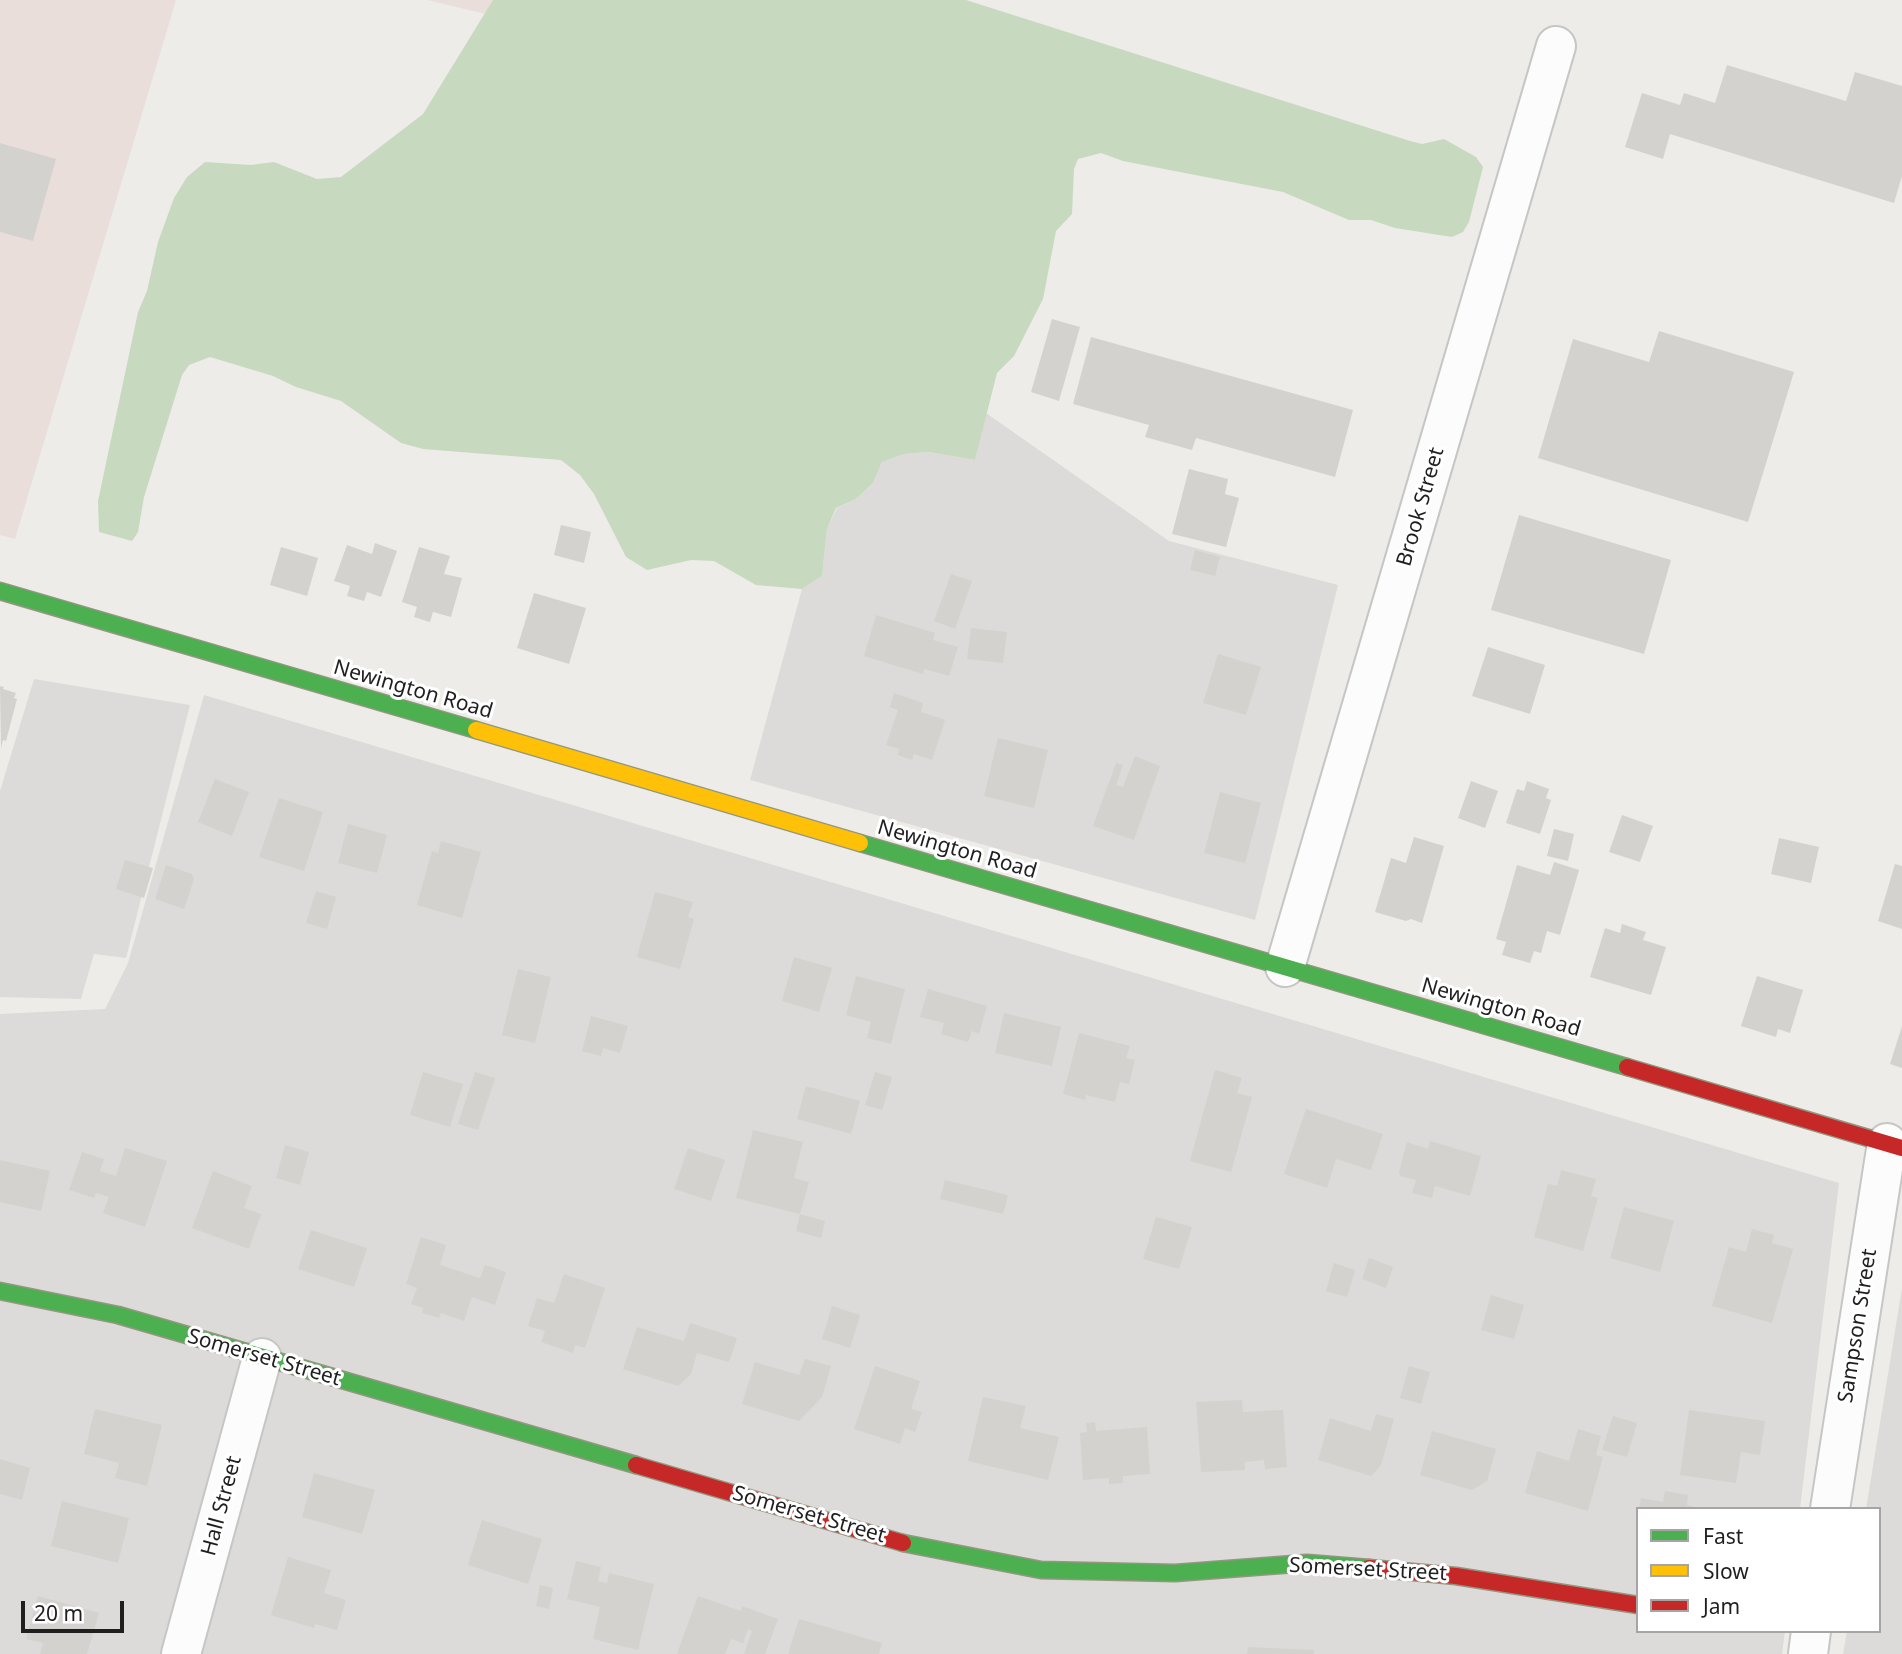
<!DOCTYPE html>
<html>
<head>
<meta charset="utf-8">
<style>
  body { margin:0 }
  #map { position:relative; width:1902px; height:1654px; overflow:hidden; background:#edece8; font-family:"Noto Sans",sans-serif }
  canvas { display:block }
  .legend { position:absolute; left:1636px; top:1507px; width:245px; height:126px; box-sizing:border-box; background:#fff; border:2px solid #a5a5a5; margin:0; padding:9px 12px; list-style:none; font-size:21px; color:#1f1f1f }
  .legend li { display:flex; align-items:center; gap:14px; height:35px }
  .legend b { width:35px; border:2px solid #a5a5a5 }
  .scale { position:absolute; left:21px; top:1601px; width:103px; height:32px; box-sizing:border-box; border:4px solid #1f1f1f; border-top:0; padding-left:9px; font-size:21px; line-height:24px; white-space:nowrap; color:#1f1f1f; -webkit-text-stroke:5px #fff; paint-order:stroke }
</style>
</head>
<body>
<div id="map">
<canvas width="1902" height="1654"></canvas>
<ul class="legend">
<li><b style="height:9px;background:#4caf50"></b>Fast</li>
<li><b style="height:9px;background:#ffc107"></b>Slow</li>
<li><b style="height:9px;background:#c62828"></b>Jam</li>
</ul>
<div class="scale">20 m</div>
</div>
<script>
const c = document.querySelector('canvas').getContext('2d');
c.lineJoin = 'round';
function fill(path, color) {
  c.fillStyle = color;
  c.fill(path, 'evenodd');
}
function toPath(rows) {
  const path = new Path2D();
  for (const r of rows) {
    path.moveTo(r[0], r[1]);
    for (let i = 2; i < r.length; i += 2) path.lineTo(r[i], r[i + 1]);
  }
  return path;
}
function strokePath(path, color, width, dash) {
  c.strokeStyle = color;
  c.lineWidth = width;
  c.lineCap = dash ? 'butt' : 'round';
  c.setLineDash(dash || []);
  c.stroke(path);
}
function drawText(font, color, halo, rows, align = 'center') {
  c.font = font + ' "Noto Sans",sans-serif';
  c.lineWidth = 6;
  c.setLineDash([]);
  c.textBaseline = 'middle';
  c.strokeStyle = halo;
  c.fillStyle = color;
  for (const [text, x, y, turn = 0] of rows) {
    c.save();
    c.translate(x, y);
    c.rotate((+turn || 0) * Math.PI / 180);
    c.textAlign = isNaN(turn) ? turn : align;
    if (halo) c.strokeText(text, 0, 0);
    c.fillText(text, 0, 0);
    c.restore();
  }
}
fill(toPath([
  [986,413,1169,541,1338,585,1255,920,750,780,802,589,822,576,827,529,837,508,856,499,873,483,882,462,904,454,928,452,975,460],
  [34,679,190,705,126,958,94,954,81,999,0,997,0,791],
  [204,695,1839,1183,1800,1509,1638,1509,1638,1631,1785,1631,1782,1654,0,1654,0,1014,105,1009,128,963],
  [1902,1288,1902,1654,1843,1654,1847,1631,1879,1631,1879,1509,1866,1509]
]), '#dcdbd9');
fill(toPath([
  [0,0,176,0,15,539,0,535],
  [427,0,495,0,490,15]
]), '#eadeda');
fill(toPath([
  [493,0,966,0,1410,141,1422,144,1444,139,1476,157,1483,167,1469,222,1463,232,1452,237,1395,228,1371,220,1349,220,1283,192,1123,161,1101,153,1078,159,1074,169,1072,214,1056,231,1043,299,1014,356,997,373,975,460,928,452,904,454,882,462,873,483,856,499,836,508,827,529,822,576,802,589,756,585,714,561,691,560,647,570,626,557,594,494,580,475,561,460,423,449,401,443,341,401,296,387,273,376,210,357,189,365,182,375,144,497,138,532,132,541,99,532,98,501,138,312,147,291,158,242,174,198,187,177,205,162,251,165,274,162,317,179,341,177,423,114]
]), '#c7dabf');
fill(toPath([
  [1727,65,1846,101,1855,72,1902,86,1902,176,1894,203,1670,134,1663,159,1625,147,1642,93,1680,105,1684,93,1715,103],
  [0,143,56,159,33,241,0,232],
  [1052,319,1080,327,1059,401,1031,392],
  [1659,331,1794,372,1748,522,1538,458,1573,339,1649,362],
  [1091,337,1353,410,1335,477,1196,438,1192,450,1145,437,1149,425,1073,404],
  [1189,469,1228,479,1225,494,1239,498,1226,547,1172,534],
  [1519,515,1671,560,1644,654,1491,610],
  [561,525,591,532,584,563,554,555],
  [375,543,397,551,381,597,367,592,364,601,347,596,350,586,334,581,347,545,372,554],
  [281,547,318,558,307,596,270,585],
  [419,547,450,556,444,574,462,578,451,617,433,612,430,622,414,617,417,607,402,602],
  [1195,550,1220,557,1215,576,1190,570],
  [951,574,972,581,955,629,934,621],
  [534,593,586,608,569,664,517,648],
  [876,615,935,633,933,640,958,647,949,676,924,669,923,674,864,656],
  [971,628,1007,632,1003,663,967,659],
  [1488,647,1545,665,1530,714,1472,696],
  [1218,654,1261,667,1246,715,1203,703],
  [0,686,4,687,3,689,16,693,14,698,17,699,6,741,3,740,1,748],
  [894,693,923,703,921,712,945,720,932,760,914,754,912,760,898,755,899,749,886,745,898,710,890,707],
  [998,738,1048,750,1034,808,984,796],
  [1135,756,1160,766,1134,840,1093,826,1116,763,1123,765,1116,785,1123,787],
  [215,779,249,792,232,836,198,822],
  [1471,781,1498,791,1485,828,1458,818],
  [1527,781,1549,789,1546,798,1551,800,1540,834,1506,823,1517,789,1524,791],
  [1220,792,1261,803,1245,863,1204,853],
  [279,798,323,812,304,871,259,857],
  [1622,815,1653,826,1640,862,1609,852],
  [348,824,387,835,377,873,338,863],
  [1554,829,1574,834,1568,861,1547,856],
  [1414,837,1444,846,1422,923,1411,919,1406,921,1375,912,1391,858,1406,863],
  [1779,838,1819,847,1811,883,1771,874],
  [441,841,481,852,462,918,417,905,432,851,438,853],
  [125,860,153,868,144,898,116,889],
  [1554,862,1579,870,1560,935,1547,931,1541,953,1534,951,1530,963,1502,955,1506,942,1496,939,1517,865,1550,875],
  [1895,864,1902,866,1902,929,1878,921],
  [166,865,192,874,194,879,184,909,155,899],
  [316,891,336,897,327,929,306,923],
  [655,892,693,902,688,917,694,919,680,969,637,957],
  [1622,924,1646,932,1643,940,1666,947,1651,995,1590,977,1605,928,1620,933],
  [794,957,832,968,819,1012,782,1001],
  [518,969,551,977,535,1043,502,1035],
  [856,976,905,989,891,1044,867,1038,871,1022,846,1015],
  [1757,976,1803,990,1790,1033,1778,1029,1776,1037,1741,1026],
  [928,989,987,1006,979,1034,972,1031,968,1042,941,1034,944,1023,920,1017],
  [1004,1013,1061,1027,1052,1066,995,1053],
  [591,1016,628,1026,620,1053,603,1048,601,1056,582,1051],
  [1902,1026,1902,1068,1890,1064],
  [1079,1033,1130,1046,1126,1058,1135,1060,1129,1084,1120,1082,1115,1102,1086,1095,1085,1100,1063,1094],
  [1215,1070,1242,1078,1237,1093,1252,1097,1231,1172,1190,1161],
  [423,1072,463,1084,450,1127,410,1115],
  [475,1072,495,1078,478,1130,458,1124],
  [875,1072,892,1077,882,1110,865,1105],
  [806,1086,860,1101,851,1134,797,1119],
  [1306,1109,1383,1134,1371,1170,1336,1159,1327,1188,1284,1174],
  [753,1130,803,1142,794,1178,809,1182,800,1214,736,1198],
  [1430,1141,1481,1156,1470,1196,1435,1186,1432,1198,1412,1193,1416,1180,1400,1176,1399,1172,1407,1142,1428,1149],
  [285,1145,309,1152,300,1185,276,1178],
  [125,1148,167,1161,145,1227,103,1213,109,1197,96,1193,94,1198,69,1190,82,1152,104,1159,100,1171,116,1176],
  [688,1148,725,1160,711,1201,674,1189],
  [0,1160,50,1171,41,1211,0,1202],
  [1561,1170,1596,1179,1591,1196,1598,1198,1583,1251,1534,1237,1548,1184,1557,1186],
  [213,1171,252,1186,244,1208,261,1214,249,1249,192,1228],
  [945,1180,1008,1195,1003,1214,940,1199],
  [1624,1207,1674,1221,1660,1272,1610,1258],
  [800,1214,825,1221,821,1238,796,1231],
  [1156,1217,1192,1227,1179,1269,1143,1259],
  [1752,1229,1774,1235,1772,1243,1793,1249,1772,1323,1712,1306,1729,1247,1746,1252],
  [311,1230,367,1248,354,1287,298,1269],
  [421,1237,446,1245,440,1265,480,1278,485,1265,506,1272,495,1305,472,1297,464,1321,441,1313,439,1318,422,1313,423,1308,411,1304,417,1288,406,1284],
  [1369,1258,1393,1267,1386,1288,1362,1279],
  [1334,1263,1355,1270,1347,1297,1326,1291],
  [564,1274,605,1288,585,1348,575,1345,573,1353,541,1342,545,1331,528,1326,537,1298,554,1303],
  [1491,1295,1524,1305,1514,1339,1481,1330],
  [832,1306,860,1315,850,1348,822,1339],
  [690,1323,737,1338,729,1362,697,1353,691,1374,678,1386,623,1369,637,1327,684,1341],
  [805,1359,831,1366,822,1397,799,1421,742,1404,755,1362,799,1375],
  [875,1366,920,1381,911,1409,922,1412,915,1432,905,1428,900,1444,854,1429],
  [1409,1366,1430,1372,1421,1404,1400,1398],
  [983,1397,1026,1406,1020,1428,1059,1437,1048,1480,968,1461],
  [1242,1400,1243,1412,1283,1410,1287,1467,1265,1469,1264,1460,1245,1462,1245,1470,1201,1472,1196,1402],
  [95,1409,162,1425,147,1486,115,1478,119,1463,84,1454],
  [1689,1410,1765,1421,1760,1455,1741,1452,1736,1483,1680,1475],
  [1376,1414,1394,1419,1381,1465,1371,1476,1318,1460,1330,1418,1371,1431],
  [1613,1416,1637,1423,1627,1457,1602,1450],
  [1095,1422,1096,1431,1147,1427,1150,1474,1123,1476,1123,1483,1109,1484,1109,1478,1083,1480,1080,1433,1087,1432,1086,1423],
  [1578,1429,1601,1436,1596,1455,1603,1457,1588,1511,1525,1493,1537,1451,1569,1461],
  [1432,1431,1496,1449,1487,1481,1472,1490,1420,1475],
  [0,1459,30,1468,22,1500,0,1494],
  [314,1473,375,1490,362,1534,302,1517],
  [1665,1491,1688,1495,1687,1505,1701,1509,1639,1509,1641,1498,1663,1502],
  [62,1501,129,1518,118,1563,51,1546],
  [482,1520,542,1539,528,1584,468,1565],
  [288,1557,331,1570,324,1593,346,1600,337,1630,315,1624,314,1628,271,1615],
  [576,1561,601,1567,598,1581,607,1583,609,1573,654,1584,638,1650,593,1639,600,1607,567,1599],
  [540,1585,553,1588,549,1609,536,1606],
  [38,1596,99,1613,87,1654,40,1654,43,1643,26,1639],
  [698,1596,741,1611,742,1606,778,1619,765,1654,744,1654,752,1631,748,1629,743,1643,731,1639,725,1654,677,1654],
  [799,1619,882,1643,879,1654,788,1654],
  [1248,1647,1314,1650,1314,1654,1247,1654]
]), '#d4d2cf');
const street = toPath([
  [1285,967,1556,46],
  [1830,1509,1887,1143],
  [181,1654,262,1358],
  [1808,1654,1811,1631]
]);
const fast = toPath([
  [0,591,476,730],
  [860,843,1627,1067],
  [0,1291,118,1315,636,1465],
  [903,1543,1041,1570,1175,1573,1307,1563,1369,1568]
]);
const slow = toPath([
  [476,730,860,843]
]);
const jam = toPath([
  [1627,1067,1902,1148],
  [636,1465,903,1543],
  [1369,1568,1456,1576,1638,1605]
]);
strokePath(street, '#c6c6c4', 42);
strokePath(fast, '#939781', 19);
strokePath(slow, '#939781', 19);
strokePath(jam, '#939781', 19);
strokePath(street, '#fcfcfc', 38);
strokePath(fast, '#4caf50', 16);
strokePath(slow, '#ffc107', 16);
strokePath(jam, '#c62828', 16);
drawText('21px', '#1f1f1f', '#fff', [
  ["Brook Street",1421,507,-74],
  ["Newington Road",413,690,16],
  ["Newington Road",957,850,16],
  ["Newington Road",1501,1008,16],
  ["Sampson Street",1858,1326,-81],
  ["Somerset Street",264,1358,16],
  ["Hall Street",222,1506,-75],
  ["Somerset Street",809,1515,16],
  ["Somerset Street",1368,1570,3]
]);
</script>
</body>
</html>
